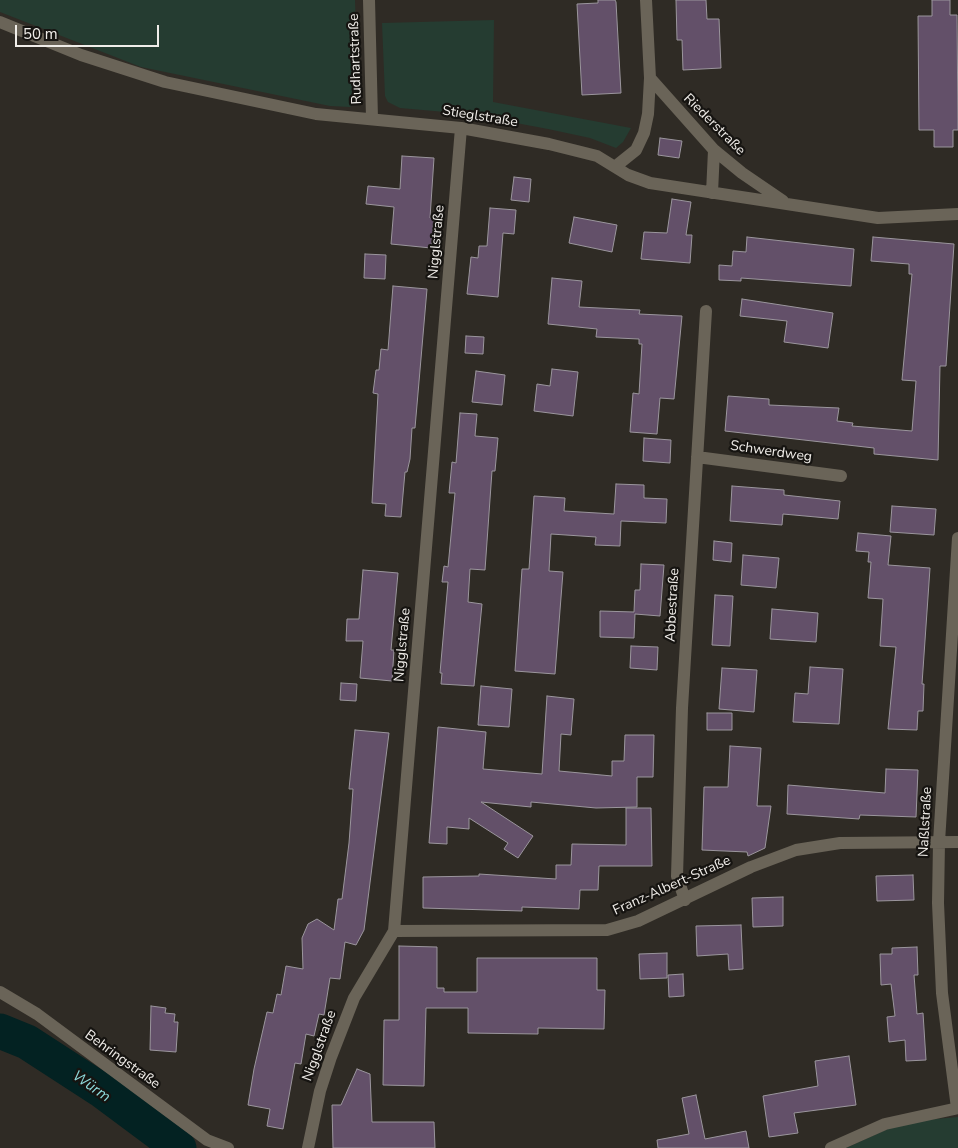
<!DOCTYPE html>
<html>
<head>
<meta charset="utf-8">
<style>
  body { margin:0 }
  #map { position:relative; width:958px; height:1148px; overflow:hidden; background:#2f2b25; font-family:"Nunito Sans",sans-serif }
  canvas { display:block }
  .scale { position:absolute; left:15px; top:25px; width:144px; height:22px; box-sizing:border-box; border:2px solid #f0ede9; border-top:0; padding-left:6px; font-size:15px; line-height:18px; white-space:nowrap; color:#f0ede9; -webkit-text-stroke:4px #161411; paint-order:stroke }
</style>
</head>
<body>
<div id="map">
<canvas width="958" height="1148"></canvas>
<div class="scale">50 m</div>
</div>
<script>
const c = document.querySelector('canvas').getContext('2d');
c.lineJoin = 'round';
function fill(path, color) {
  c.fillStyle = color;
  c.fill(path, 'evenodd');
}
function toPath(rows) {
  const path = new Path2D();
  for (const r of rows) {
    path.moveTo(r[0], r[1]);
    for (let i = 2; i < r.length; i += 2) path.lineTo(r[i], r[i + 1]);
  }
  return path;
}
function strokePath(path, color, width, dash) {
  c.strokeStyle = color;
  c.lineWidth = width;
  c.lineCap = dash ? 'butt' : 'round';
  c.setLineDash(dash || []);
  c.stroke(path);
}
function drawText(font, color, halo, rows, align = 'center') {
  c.font = font + ' "Nunito Sans",sans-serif';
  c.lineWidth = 4.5;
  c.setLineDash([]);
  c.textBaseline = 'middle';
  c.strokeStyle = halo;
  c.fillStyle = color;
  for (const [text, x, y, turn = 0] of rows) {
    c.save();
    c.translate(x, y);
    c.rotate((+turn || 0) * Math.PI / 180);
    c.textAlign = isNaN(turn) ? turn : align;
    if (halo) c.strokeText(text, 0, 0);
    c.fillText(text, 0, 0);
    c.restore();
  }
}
fill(toPath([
  [0,0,355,0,358,97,350,107,330,106,141,67,0,12],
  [494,20,493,102,631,128,623,142,616,148,590,138,548,129,468,114,400,108,388,102,385,96,382,23],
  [958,1117,958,1148,846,1148,903,1122]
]), '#253c31');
strokePath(toPath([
  [0,1031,27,1042,101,1090,179,1148]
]), '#032222', 35);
const building = toPath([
  [598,0,615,0,616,2,621,93,582,95,577,4,598,3,598,0],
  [676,0,706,0,707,19,719,19,721,68,683,70,682,40,677,40,676,0],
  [932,0,950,0,950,15,957,15,958,130,953,130,953,147,934,147,934,130,919,130,918,16,932,16,932,0],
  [660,138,682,141,679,158,658,155,660,138],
  [402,156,434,158,430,218,434,218,431,248,391,244,394,207,366,204,368,186,400,189,402,156],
  [514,177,531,179,529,202,511,200,514,177],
  [672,199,691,202,686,235,692,235,690,263,641,259,644,232,667,233,672,199],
  [490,208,516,210,514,234,503,233,498,297,467,294,471,257,478,258,479,246,487,246,490,208],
  [574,217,617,225,612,252,569,243,574,217],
  [747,237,854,249,851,286,741,278,741,281,719,280,719,265,732,266,733,251,746,252,747,237],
  [873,237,954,244,946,366,940,366,938,460,874,454,874,448,725,431,728,396,769,399,769,405,839,408,837,421,853,423,852,426,912,431,916,381,902,380,912,274,909,274,909,264,871,261,873,237],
  [365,254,386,255,385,279,364,278,365,254],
  [552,278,582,281,579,307,640,310,639,314,682,316,674,399,660,398,657,434,630,432,633,393,639,394,642,344,639,344,639,339,596,337,597,329,548,324,552,278],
  [393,286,427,289,415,428,412,428,410,459,407,472,405,472,401,517,385,516,386,504,372,503,378,394,373,393,376,370,379,370,381,349,388,350,393,286],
  [742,299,833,313,828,348,784,342,787,321,740,316,742,299],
  [466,336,484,337,483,354,465,353,466,336],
  [552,369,578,372,573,416,534,411,537,384,550,386,552,369],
  [476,371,505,375,502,405,472,402,476,371],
  [460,413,477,414,475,436,498,438,495,471,492,471,485,570,470,569,468,602,482,604,474,686,441,684,442,673,440,673,448,582,442,582,444,566,448,567,455,493,449,493,452,462,456,463,460,413],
  [644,438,671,440,670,463,643,461,644,438],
  [616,484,644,485,644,498,667,499,666,523,621,521,620,546,595,545,596,537,551,534,549,571,563,572,555,674,515,671,522,569,529,569,534,496,565,498,564,511,614,514,616,484],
  [732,486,784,490,784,495,840,501,838,519,783,514,782,525,730,521,732,486],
  [892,506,936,509,934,535,890,532,892,506],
  [858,533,891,536,888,565,930,568,922,684,924,684,923,711,918,711,917,730,888,729,896,647,880,646,883,599,868,598,871,562,868,562,869,552,856,551,858,533],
  [714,541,732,543,731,562,713,560,714,541],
  [743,555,779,558,776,588,741,585,743,555],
  [641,564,664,565,660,616,635,614,634,638,600,637,600,611,634,612,635,590,640,590,641,564],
  [363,570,398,573,391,650,394,650,392,681,360,678,363,641,346,641,347,619,359,619,363,570],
  [715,595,733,596,730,646,712,645,715,595],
  [772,609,818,613,816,642,770,639,772,609],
  [631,646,658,647,657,670,630,668,631,646],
  [810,667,843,669,839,724,793,722,795,693,808,694,810,667],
  [722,668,757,670,754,712,719,709,722,668],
  [341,683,357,684,356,701,340,700,341,683],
  [481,686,512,689,509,727,478,725,481,686],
  [547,696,574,699,571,735,561,734,559,771,612,776,612,761,624,761,625,735,654,735,653,777,637,777,637,807,596,808,531,802,531,807,481,802,533,836,518,858,504,849,508,843,469,818,469,829,447,827,447,844,429,843,438,727,486,732,483,769,542,774,547,696],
  [707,713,732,713,732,730,707,730,707,713],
  [355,730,389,733,364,930,356,945,345,942,340,979,330,978,324,1015,319,1014,314,1036,306,1034,301,1064,295,1063,283,1129,267,1126,270,1109,248,1105,254,1069,267,1012,273,1013,277,994,281,995,286,966,303,969,302,938,308,924,317,919,334,930,338,899,342,899,349,843,353,789,349,789,355,730],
  [730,746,761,748,757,806,771,806,765,848,748,856,747,852,702,850,704,787,728,787,730,746],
  [886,769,918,770,916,817,860,815,859,819,787,814,788,785,885,793,886,769],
  [626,808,651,808,652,866,599,866,598,890,580,890,579,909,522,907,522,911,423,908,423,877,479,876,479,874,556,879,556,865,571,865,572,844,626,845,626,808],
  [913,875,914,900,877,901,876,876,913,875],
  [783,897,783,926,753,927,752,898,783,897],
  [741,925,743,969,729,970,728,954,697,956,696,926,741,925],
  [399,946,437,947,437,988,444,988,444,992,477,992,477,958,597,958,597,990,605,990,604,1029,538,1028,538,1034,468,1033,468,1008,426,1008,424,1086,383,1085,384,1020,399,1020,399,946],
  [917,947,918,975,914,975,917,1014,923,1013,926,1060,906,1061,905,1040,889,1042,887,1017,895,1016,891,984,881,985,880,954,892,954,892,948,917,947],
  [667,953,667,978,640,979,639,954,667,953],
  [683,974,684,996,669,997,668,975,683,974],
  [151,1006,166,1008,165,1013,175,1014,174,1022,178,1022,176,1052,150,1050,151,1006],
  [849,1056,856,1105,794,1113,798,1133,769,1137,763,1096,818,1086,815,1061,849,1056],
  [357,1069,370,1074,372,1122,434,1122,435,1148,333,1148,332,1105,341,1105,357,1069],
  [696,1095,705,1139,746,1131,749,1148,658,1148,657,1140,689,1134,682,1098,696,1095]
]);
fill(building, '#635069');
strokePath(building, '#9b969d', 1);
strokePath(toPath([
  [369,0,372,118],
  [0,22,81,55,165,82,316,114,461,128,549,144,597,156,628,175,650,183,878,218,958,214],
  [650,78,714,150,742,173,783,201],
  [616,166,636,150,644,133,648,114,650,78,646,0],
  [712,193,714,150],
  [697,457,841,476],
  [685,900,677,876,682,708,706,311],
  [394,931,607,930,638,921,751,867,796,850,840,843,958,842],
  [0,992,37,1014,207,1140,228,1148],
  [957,1108,942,993,938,903,939,842,958,538],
  [308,1148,320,1091,331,1057,354,998,394,931,461,128],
  [831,1148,885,1124,958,1108]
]), '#6a6458', 12);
drawText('14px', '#f0ede9', '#161411', [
  ["Rudhartstraße",356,59,-92],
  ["Stieglstraße",480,117,9],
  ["Riederstraße",714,125,45],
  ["Nigglstraße",437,242,-85],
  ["Schwerdweg",771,452,8],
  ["Abbestraße",673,605,-87],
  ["Nigglstraße",403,645,-85],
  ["Naßlstraße",926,822,-87],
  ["Franz-Albert-Straße",672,886,-24],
  ["Nigglstraße",320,1046,-70],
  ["Behringstraße",122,1060,36]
]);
drawText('italic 15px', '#8dd9da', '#161411', [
  ["Würm",91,1087,35]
]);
</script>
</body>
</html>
